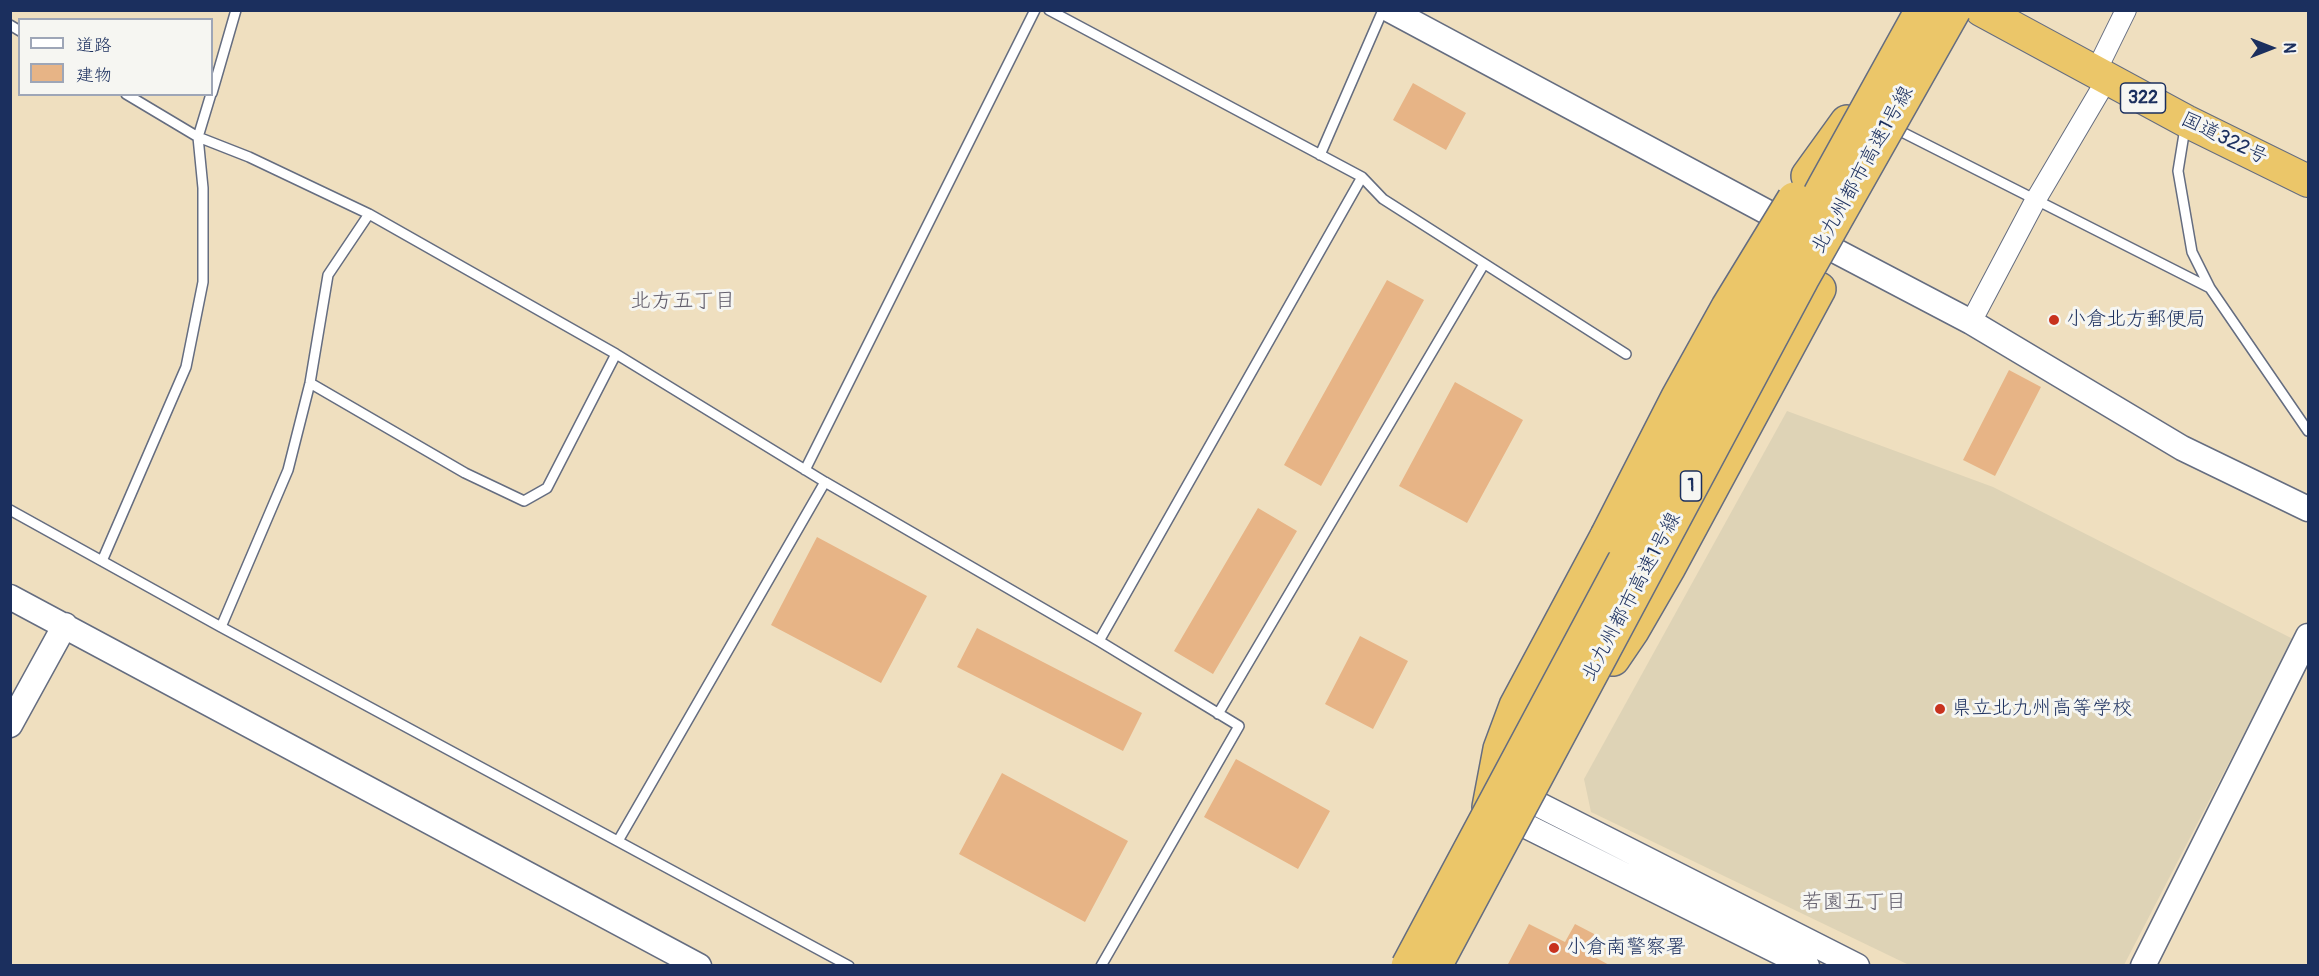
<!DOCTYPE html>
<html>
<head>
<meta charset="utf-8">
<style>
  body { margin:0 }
  #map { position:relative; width:2319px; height:976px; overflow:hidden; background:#efdfbf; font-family:Pangolin,"Klee One",sans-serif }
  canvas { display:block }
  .frame { position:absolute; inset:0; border:12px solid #1b2f5e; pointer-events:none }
  .legend { position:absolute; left:18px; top:18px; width:195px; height:78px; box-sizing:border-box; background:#f6f6f2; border:2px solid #9ea6b7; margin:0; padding:8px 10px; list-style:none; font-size:18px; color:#1b2f5e }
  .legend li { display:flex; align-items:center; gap:12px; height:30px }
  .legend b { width:30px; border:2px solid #9ea6b7 }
  .north { position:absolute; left:2241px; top:18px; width:60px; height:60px; -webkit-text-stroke:4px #f6f6f2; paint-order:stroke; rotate:90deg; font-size:16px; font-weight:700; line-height:24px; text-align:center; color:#1b2f5e }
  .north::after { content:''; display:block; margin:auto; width:21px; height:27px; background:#1b2f5e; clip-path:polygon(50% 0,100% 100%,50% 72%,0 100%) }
</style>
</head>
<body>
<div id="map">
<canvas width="2319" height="976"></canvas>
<div class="frame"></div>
<ul class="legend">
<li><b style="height:8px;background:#fff"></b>道路</li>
<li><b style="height:16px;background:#e7b486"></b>建物</li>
</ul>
<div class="north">N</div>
</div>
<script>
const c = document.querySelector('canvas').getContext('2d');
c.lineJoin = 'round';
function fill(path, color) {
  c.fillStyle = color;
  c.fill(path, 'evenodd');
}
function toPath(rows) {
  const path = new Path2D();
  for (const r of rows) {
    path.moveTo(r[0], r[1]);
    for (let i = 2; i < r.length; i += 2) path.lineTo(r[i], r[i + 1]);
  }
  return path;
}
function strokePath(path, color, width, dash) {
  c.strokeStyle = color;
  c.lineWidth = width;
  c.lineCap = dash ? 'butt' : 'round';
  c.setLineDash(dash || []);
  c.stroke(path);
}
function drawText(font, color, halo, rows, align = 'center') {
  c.font = font + ' Pangolin,"Klee One",sans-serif';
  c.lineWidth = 6;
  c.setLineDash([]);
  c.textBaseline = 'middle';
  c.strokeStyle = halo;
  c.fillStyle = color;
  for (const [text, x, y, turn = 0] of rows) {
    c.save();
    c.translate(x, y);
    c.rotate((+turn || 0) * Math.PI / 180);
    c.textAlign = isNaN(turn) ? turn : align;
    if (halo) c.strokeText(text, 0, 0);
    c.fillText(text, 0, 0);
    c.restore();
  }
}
fill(toPath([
  [1787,411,1993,487,2293,639,2124,965,1909,965,1591,812,1584,779]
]), '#ded3b6');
fill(toPath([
  [1413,83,1466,113,1446,150,1393,120],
  [1387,280,1424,300,1321,486,1284,465],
  [2009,370,2041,387,1995,476,1963,460],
  [1455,382,1523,420,1467,523,1399,486],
  [1258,508,1297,531,1213,674,1174,651],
  [817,537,927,596,881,683,771,625],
  [977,628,1142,713,1123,751,957,667],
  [1360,636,1408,661,1373,729,1325,704],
  [1236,759,1330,811,1298,869,1204,817],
  [1002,773,1128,841,1085,922,959,854],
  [1529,924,1565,942,1575,924,1598,936,1589,954,1611,966,1507,966]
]), '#e7b486');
const service = toPath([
  [1049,10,1362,177,1383,199,1626,354],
  [10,25,20,31],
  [212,93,236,10],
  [126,94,198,137,249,157,369,214,616,354,825,482,1099,641,1239,726,1101,966],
  [2185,128,2178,171,2192,252,2210,288,2308,431],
  [1896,129,2210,288],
  [1320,155,1383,10],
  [310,383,465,473,524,501,547,488,616,354],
  [805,470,1035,10],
  [10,510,221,627,849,966],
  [102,561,186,367,203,282,203,188,198,137,211,94],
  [221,627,288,470,310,383,328,275,369,214],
  [1099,641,1362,177],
  [1218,714,1484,264],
  [618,841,825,482]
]);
const minor = toPath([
  [2095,73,2126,10],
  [1971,322,2035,201,2107,79]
]);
const tertiary = toPath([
  [1390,10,1793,226,1832,249,1971,322,2182,448,2308,509],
  [10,597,699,966],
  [10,725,65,625],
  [1510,790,1857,966],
  [1500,813,1807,966],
  [2143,966,2308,636]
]);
const trunk = toPath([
  [1981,10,2186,121,2308,181]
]);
const motorway = toPath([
  [1808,176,1847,122],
  [1613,659,1632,631,1669,567,1819,289],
  [1489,807,1500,749,1516,706,1607,536]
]);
strokePath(service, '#656d80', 12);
strokePath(minor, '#656d80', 22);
strokePath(tertiary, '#656d80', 27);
strokePath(trunk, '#656d80', 34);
strokePath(motorway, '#656d80', 36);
strokePath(service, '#fff', 9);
strokePath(minor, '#fff', 20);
strokePath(tertiary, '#fff', 24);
strokePath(trunk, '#ebc669', 32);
strokePath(motorway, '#ebc669', 33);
const motorwayBridge = toPath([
  [1607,536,1678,397,1728,307,1794,199],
  [1408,966,1824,187,1922,10],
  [1435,966,1802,279,1954,10]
]);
strokePath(motorwayBridge, '#656d80', 36, []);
strokePath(motorwayBridge, '#ebc669', 33);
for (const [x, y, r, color] of [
  [2054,320,6,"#c8321e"],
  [1940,709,6,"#c8321e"],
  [1554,948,6,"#c8321e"]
]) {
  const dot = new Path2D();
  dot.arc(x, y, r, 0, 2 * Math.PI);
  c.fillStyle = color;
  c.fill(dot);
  strokePath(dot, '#f6f6f2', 2);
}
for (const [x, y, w] of [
  [2143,98,45],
  [1691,486,21]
]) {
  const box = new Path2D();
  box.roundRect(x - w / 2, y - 15, w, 30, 4.5);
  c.fillStyle = '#f6f6f2';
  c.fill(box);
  strokePath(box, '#1b2f5e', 1.5);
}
drawText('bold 18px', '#1b2f5e', null, [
  ["322",2143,98],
  ["1",1691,486]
]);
drawText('20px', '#1b2f5e', '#f6f6f2', [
  ["国道322号",2224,139,26],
  ["北九州都市高速1号線",1863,170,-61],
  ["北九州都市高速1号線",1632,597,-62]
]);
drawText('20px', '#1b2f5e', '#f6f6f2', [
  ["小倉北方郵便局",2066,320],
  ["県立北九州高等学校",1952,709],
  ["小倉南警察署",1566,948]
], 'left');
drawText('21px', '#625e6c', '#f6f6f2', [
  ["北方五丁目",683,302],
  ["若園五丁目",1854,903]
]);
</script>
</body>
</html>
